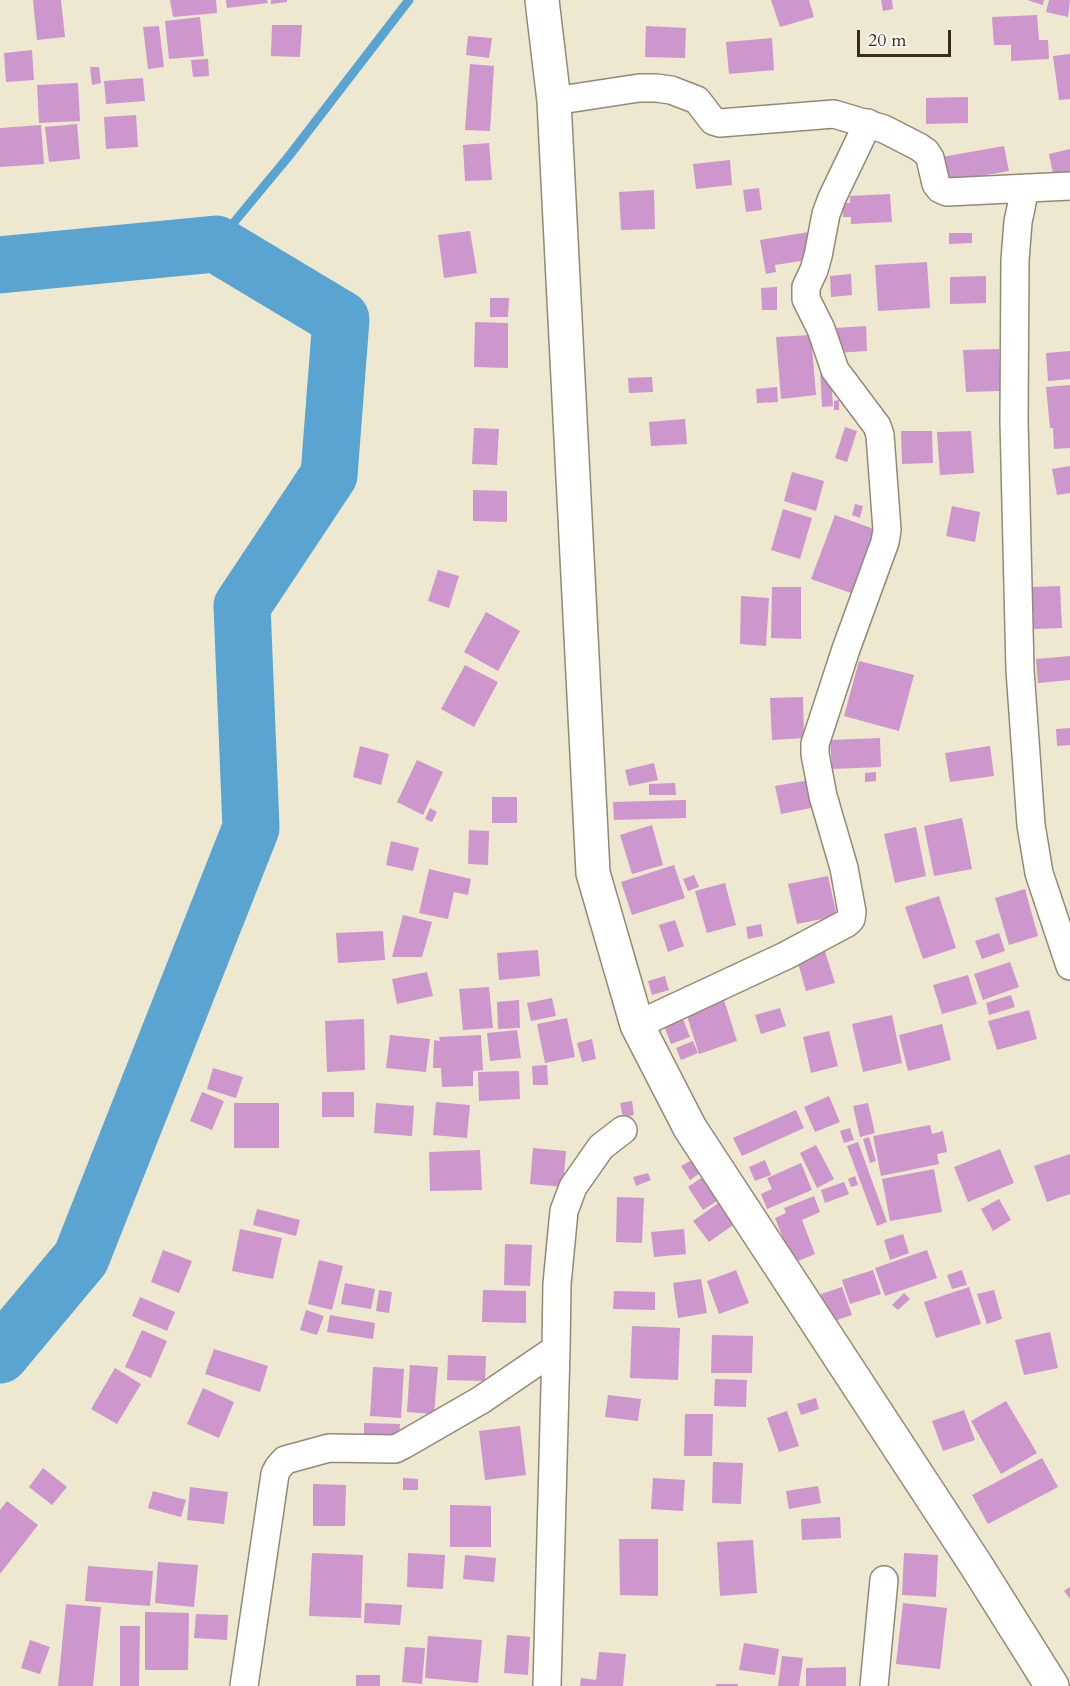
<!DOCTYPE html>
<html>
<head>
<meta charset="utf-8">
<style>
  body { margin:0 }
  #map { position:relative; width:1070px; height:1686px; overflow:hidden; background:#eee8d0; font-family:Cardo,serif }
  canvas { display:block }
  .scale { position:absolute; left:857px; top:30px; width:94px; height:27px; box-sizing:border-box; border:3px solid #3b2a1e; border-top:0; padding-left:8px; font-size:18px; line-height:21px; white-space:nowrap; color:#3b2a1e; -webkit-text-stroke:4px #f6f6f2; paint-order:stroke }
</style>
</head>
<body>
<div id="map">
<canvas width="1070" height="1686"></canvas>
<div class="scale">20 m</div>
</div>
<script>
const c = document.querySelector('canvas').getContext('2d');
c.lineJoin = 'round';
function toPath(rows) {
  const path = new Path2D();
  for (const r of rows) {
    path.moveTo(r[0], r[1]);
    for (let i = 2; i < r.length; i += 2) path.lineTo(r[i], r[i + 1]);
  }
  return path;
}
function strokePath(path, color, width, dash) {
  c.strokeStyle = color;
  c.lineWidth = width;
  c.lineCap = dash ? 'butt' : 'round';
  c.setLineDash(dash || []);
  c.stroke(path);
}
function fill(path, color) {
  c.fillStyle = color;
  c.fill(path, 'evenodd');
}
strokePath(toPath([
  [216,244,289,156,409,0]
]), '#59a4d1', 9);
strokePath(toPath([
  [0,265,216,244,341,319,329,475,242,606,251,828,81,1258,0,1355]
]), '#59a4d1', 57);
fill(toPath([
  [33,0,61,0,65,37,37,40],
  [170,0,216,0,217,13,173,17],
  [226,0,267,0,268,3,227,8],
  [271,0,287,0,287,2,271,4],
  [771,0,809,0,814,17,780,27],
  [881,0,892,0,893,9,883,11],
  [1027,0,1044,0,1043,5],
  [1049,0,1070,0,1068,17,1046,12],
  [1037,15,1039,40,1048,40,1049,59,1011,61,1011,45,994,45,992,17],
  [200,17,204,56,169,59,165,21],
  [272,25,302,25,300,57,271,56],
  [159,26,164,67,148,69,143,27],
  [646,26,686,28,685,58,645,57],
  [468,36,492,38,489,58,466,55],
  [772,38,774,70,729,74,726,42],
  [32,50,34,80,6,82,4,53],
  [1070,54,1070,99,1059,100,1053,56],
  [208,59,209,76,193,77,191,60],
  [470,64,494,66,490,131,465,130],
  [90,67,99,67,101,83,92,85],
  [143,78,145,101,106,104,104,81],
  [78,83,80,121,39,123,37,85],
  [968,97,968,123,926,124,926,98],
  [136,115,138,147,106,149,104,117],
  [77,124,80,159,49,162,45,127],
  [41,125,44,164,0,167,0,128],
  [489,143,492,180,465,181,463,145],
  [1004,146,1009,171,946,182,942,157],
  [1070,149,1070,179,1055,183,1049,154],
  [730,160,732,185,696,189,693,164],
  [759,188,762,210,746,212,743,190],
  [654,190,655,229,621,230,619,192],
  [890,194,892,222,851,224,851,217,843,217,842,203,850,203,850,196],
  [470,231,477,273,444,278,438,235],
  [809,232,814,259,775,265,776,272,766,274,760,240],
  [949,233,972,233,972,243,949,244],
  [927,262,930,308,878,311,875,265],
  [851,274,852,295,831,297,830,276],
  [986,276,986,303,950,304,950,277],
  [777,287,777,310,762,310,761,288],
  [490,298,509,298,508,317,490,317],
  [475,322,508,323,508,368,474,367],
  [866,326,867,351,836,353,835,328],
  [811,335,816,395,781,399,776,337],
  [999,349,1001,391,966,392,963,350],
  [1070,351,1070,379,1048,381,1046,353],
  [830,367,833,406,822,407,820,368],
  [652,377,653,392,629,393,628,378],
  [1070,385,1070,448,1054,449,1053,428,1050,428,1046,387],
  [777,387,778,402,757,403,756,389],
  [839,400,839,410,834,410,834,401],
  [685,419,687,444,651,446,649,422],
  [845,427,857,431,847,462,835,458],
  [474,428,499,429,497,465,472,464],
  [901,431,932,431,933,463,902,464],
  [971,431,974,473,940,475,937,432],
  [1070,466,1070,493,1057,495,1052,469],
  [792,472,824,481,816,511,784,501],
  [473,490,507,491,507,522,473,521],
  [855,504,863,506,860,518,852,515],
  [952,506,980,512,975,542,946,536],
  [783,509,812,518,800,559,771,550],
  [835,515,874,529,851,593,811,579],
  [438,570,459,576,449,608,428,601],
  [1060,586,1062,628,1034,629,1032,587],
  [772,587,801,587,801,639,771,638],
  [741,596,769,598,766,646,740,644],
  [486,612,520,631,498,671,464,652],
  [1070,656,1070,680,1038,683,1036,659],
  [859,661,914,675,899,731,844,716],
  [465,665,498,682,474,727,441,709],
  [803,697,804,738,772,740,770,698],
  [1070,728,1070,745,1057,746,1056,729],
  [880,738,881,767,832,769,830,740],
  [360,746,389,754,381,785,353,777],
  [990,746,994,776,950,782,945,753],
  [417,760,443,772,423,815,397,802],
  [654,763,658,780,629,786,625,770],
  [876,772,876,781,865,782,865,773],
  [810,780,816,807,781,814,775,786],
  [675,783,676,795,649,795,649,784],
  [492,797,517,797,517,823,492,823],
  [686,800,686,818,614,820,613,802],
  [430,808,437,812,432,822,425,819],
  [962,818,972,869,934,876,924,826],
  [652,825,663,865,632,874,620,835],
  [916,827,926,876,895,883,884,834],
  [469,830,489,831,488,865,468,864],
  [391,841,419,848,413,871,386,865],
  [674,865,685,898,632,915,621,882],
  [429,869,471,879,468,895,454,892,448,919,419,913],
  [694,875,699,887,688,891,683,879],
  [828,876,837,916,797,924,788,884],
  [725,883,736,925,707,933,695,891],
  [1025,889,1038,936,1009,945,995,898],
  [939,896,956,948,923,959,905,907],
  [403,915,432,922,422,957,392,957],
  [675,920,684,946,668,952,659,925],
  [761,924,763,936,748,939,746,927],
  [383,931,385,960,338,963,336,933],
  [999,933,1005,951,982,959,975,941],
  [824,948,835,983,806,991,796,956],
  [538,950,540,976,499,980,497,953],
  [1010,962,1019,987,983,1000,974,974],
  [427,972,433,996,397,1004,392,979],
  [968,975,977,1004,942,1014,933,985],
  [665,976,669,990,652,995,648,981],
  [489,987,493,1028,463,1030,459,989],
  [1011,995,1015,1007,989,1015,986,1003],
  [552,998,556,1016,531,1021,527,1003],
  [519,1000,520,1028,498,1029,497,1002],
  [724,1000,737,1041,699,1054,686,1013],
  [780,1008,786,1026,761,1034,755,1015],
  [1029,1010,1037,1039,997,1050,988,1021],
  [892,1015,902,1063,863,1072,852,1024],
  [682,1016,690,1037,671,1044,663,1023],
  [567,1018,575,1057,545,1063,537,1024],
  [364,1019,365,1070,327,1072,325,1021],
  [942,1024,951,1060,908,1071,899,1035],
  [517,1030,521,1058,490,1061,487,1033],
  [829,1031,838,1066,811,1073,803,1037],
  [390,1035,430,1039,426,1072,386,1068],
  [481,1035,483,1070,473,1071,473,1086,442,1087,441,1068,433,1068,434,1040,440,1041,439,1037],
  [592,1039,596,1059,582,1062,577,1043],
  [693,1041,698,1053,681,1060,676,1048],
  [547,1065,548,1085,533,1085,532,1066],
  [213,1068,243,1077,236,1098,207,1089],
  [519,1071,520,1099,479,1101,478,1072],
  [202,1092,224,1101,212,1130,190,1121],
  [322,1092,354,1092,354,1117,322,1117],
  [829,1096,840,1122,815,1132,804,1107],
  [632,1101,634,1115,623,1117,620,1103],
  [436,1102,470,1105,467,1138,433,1135],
  [234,1103,279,1103,279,1148,234,1148],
  [376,1103,414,1106,412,1136,374,1133],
  [868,1103,875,1133,860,1137,853,1106],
  [796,1110,804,1128,742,1156,733,1138],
  [930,1125,932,1134,943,1131,947,1152,937,1154,939,1164,881,1176,873,1136],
  [850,1128,854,1140,844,1143,840,1131],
  [869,1137,876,1161,870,1163,863,1139],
  [858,1142,887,1222,877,1226,847,1146],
  [816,1145,834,1179,817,1188,800,1153],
  [533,1148,566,1151,563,1187,530,1184],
  [1000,1149,1014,1183,968,1202,954,1167],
  [480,1150,482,1190,430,1191,429,1152],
  [1070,1154,1070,1194,1047,1202,1034,1166],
  [694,1159,702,1172,690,1180,681,1166],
  [765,1160,771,1175,755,1181,749,1167],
  [801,1163,812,1190,767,1209,761,1194,772,1189,767,1178],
  [934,1169,942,1212,890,1221,882,1179],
  [648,1173,651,1180,636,1186,633,1177],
  [704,1176,720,1199,703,1210,688,1187],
  [855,1176,858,1185,851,1187,848,1179],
  [844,1182,849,1194,825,1203,821,1190],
  [814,1196,820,1212,802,1220,815,1254,793,1263,775,1218,786,1213,784,1208],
  [617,1197,644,1198,642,1243,616,1242],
  [999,1199,1011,1220,993,1231,981,1209],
  [721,1201,736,1223,709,1242,693,1221],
  [257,1209,300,1220,296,1236,253,1225],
  [240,1229,282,1238,273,1279,232,1271],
  [684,1229,686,1254,654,1257,651,1232],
  [903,1234,909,1253,890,1260,884,1240],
  [505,1244,532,1245,530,1286,504,1285],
  [163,1250,192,1261,179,1293,151,1282],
  [927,1250,937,1278,885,1296,875,1268],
  [319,1260,343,1266,332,1310,308,1304],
  [736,1270,749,1303,719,1314,707,1281],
  [873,1270,881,1294,850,1304,842,1280],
  [962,1270,967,1285,952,1289,947,1275],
  [701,1279,707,1313,678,1318,673,1283],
  [345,1283,375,1289,371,1309,341,1304],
  [842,1287,852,1315,831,1322,821,1294],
  [969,1287,981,1324,936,1338,924,1302],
  [379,1290,392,1292,389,1313,376,1311],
  [483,1290,526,1291,526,1323,482,1322],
  [994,1290,1002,1319,987,1324,977,1294],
  [614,1291,655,1292,655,1310,613,1309],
  [904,1293,910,1299,898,1310,892,1305],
  [140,1297,175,1312,167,1331,132,1316],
  [306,1310,324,1316,317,1335,300,1330],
  [330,1315,375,1323,373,1339,327,1332],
  [632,1326,680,1328,678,1380,630,1378],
  [142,1330,167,1341,151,1378,125,1367],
  [1050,1332,1058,1368,1024,1375,1015,1340],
  [712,1335,753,1336,752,1373,711,1373],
  [214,1349,268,1366,260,1392,205,1374],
  [448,1355,486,1356,485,1381,447,1380],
  [410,1365,438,1367,434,1414,407,1412],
  [373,1367,404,1369,401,1418,370,1416],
  [115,1368,141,1384,117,1424,91,1409],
  [715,1379,747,1380,746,1407,714,1406],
  [203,1388,234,1402,219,1438,187,1424],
  [608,1395,641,1399,638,1421,605,1417],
  [816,1398,819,1409,801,1415,797,1404],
  [1006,1401,1037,1453,1001,1474,971,1421],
  [964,1410,975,1440,943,1451,932,1421],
  [787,1411,799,1446,779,1452,767,1418],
  [685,1414,713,1414,712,1456,684,1456],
  [364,1423,400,1424,399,1444,364,1442],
  [520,1426,526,1475,485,1480,479,1431],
  [1042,1458,1058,1487,988,1524,972,1495],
  [713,1462,743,1463,741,1504,712,1503],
  [43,1468,67,1487,52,1505,29,1487],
  [403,1478,418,1479,418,1490,403,1490],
  [653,1478,685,1480,683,1511,651,1509],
  [313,1484,346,1485,345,1526,313,1526],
  [818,1486,821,1503,789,1509,786,1491],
  [190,1487,228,1492,224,1524,187,1520],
  [153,1491,186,1500,181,1517,148,1508],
  [7,1501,38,1525,0,1574,0,1510],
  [450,1505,491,1506,491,1547,450,1547],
  [840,1517,841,1538,802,1540,801,1519],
  [619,1539,658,1539,658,1596,620,1595],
  [753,1540,757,1593,720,1596,717,1542],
  [312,1553,363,1555,361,1618,309,1616],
  [408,1553,445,1555,443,1589,407,1587],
  [904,1553,938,1555,936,1597,902,1595],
  [465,1555,496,1558,494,1582,463,1579],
  [158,1562,198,1565,194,1607,155,1603],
  [88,1566,153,1571,150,1606,85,1601],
  [1070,1587,1070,1599,1064,1591],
  [365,1603,402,1605,400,1625,364,1623],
  [903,1603,947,1608,940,1669,896,1664],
  [66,1604,101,1607,93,1686,58,1686],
  [145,1612,189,1613,188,1670,145,1670],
  [196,1614,228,1615,227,1640,194,1638],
  [120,1626,140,1626,139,1686,120,1686],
  [507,1635,530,1637,528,1675,504,1673],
  [428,1636,482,1640,478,1683,425,1678],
  [30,1640,50,1647,40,1674,21,1668],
  [744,1643,779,1649,775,1675,739,1670],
  [405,1647,425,1648,422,1684,402,1682],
  [599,1652,626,1654,623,1686,580,1686,581,1678,596,1680],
  [782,1656,803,1658,799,1686,778,1686],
  [846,1667,846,1686,806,1686,806,1668],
  [356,1675,380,1675,380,1686,356,1686],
  [716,1684,738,1684,738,1686,716,1686]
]), '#cd96cd');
const minor = toPath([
  [554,101,639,88,656,88,671,90,697,100,713,121,720,123,834,114,884,129,919,147,926,152,930,158,936,184,940,189,947,192,1070,186],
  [1025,188,1018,222,1015,260,1014,421,1020,670,1031,825,1039,873,1070,966],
  [637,1025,785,956,847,923,851,919,852,912,844,868,823,796,815,754,815,744,846,649,885,542,887,530,880,435,877,426,835,370,821,329,806,299,806,287,814,270,818,256,826,214,832,198,868,123],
  [244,1686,275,1474,278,1468,285,1460,329,1448,395,1449,403,1445,481,1400,556,1349,557,1284,564,1211,573,1187,601,1147,623,1130],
  [547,1686,556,1349],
  [874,1686,884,1580]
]);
const secondary = toPath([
  [542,0,554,101,593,873,637,1025,690,1128,976,1565,1052,1686]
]);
strokePath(minor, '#948977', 30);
strokePath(secondary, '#948977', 36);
strokePath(minor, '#fff', 27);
strokePath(secondary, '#fff', 33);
</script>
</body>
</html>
